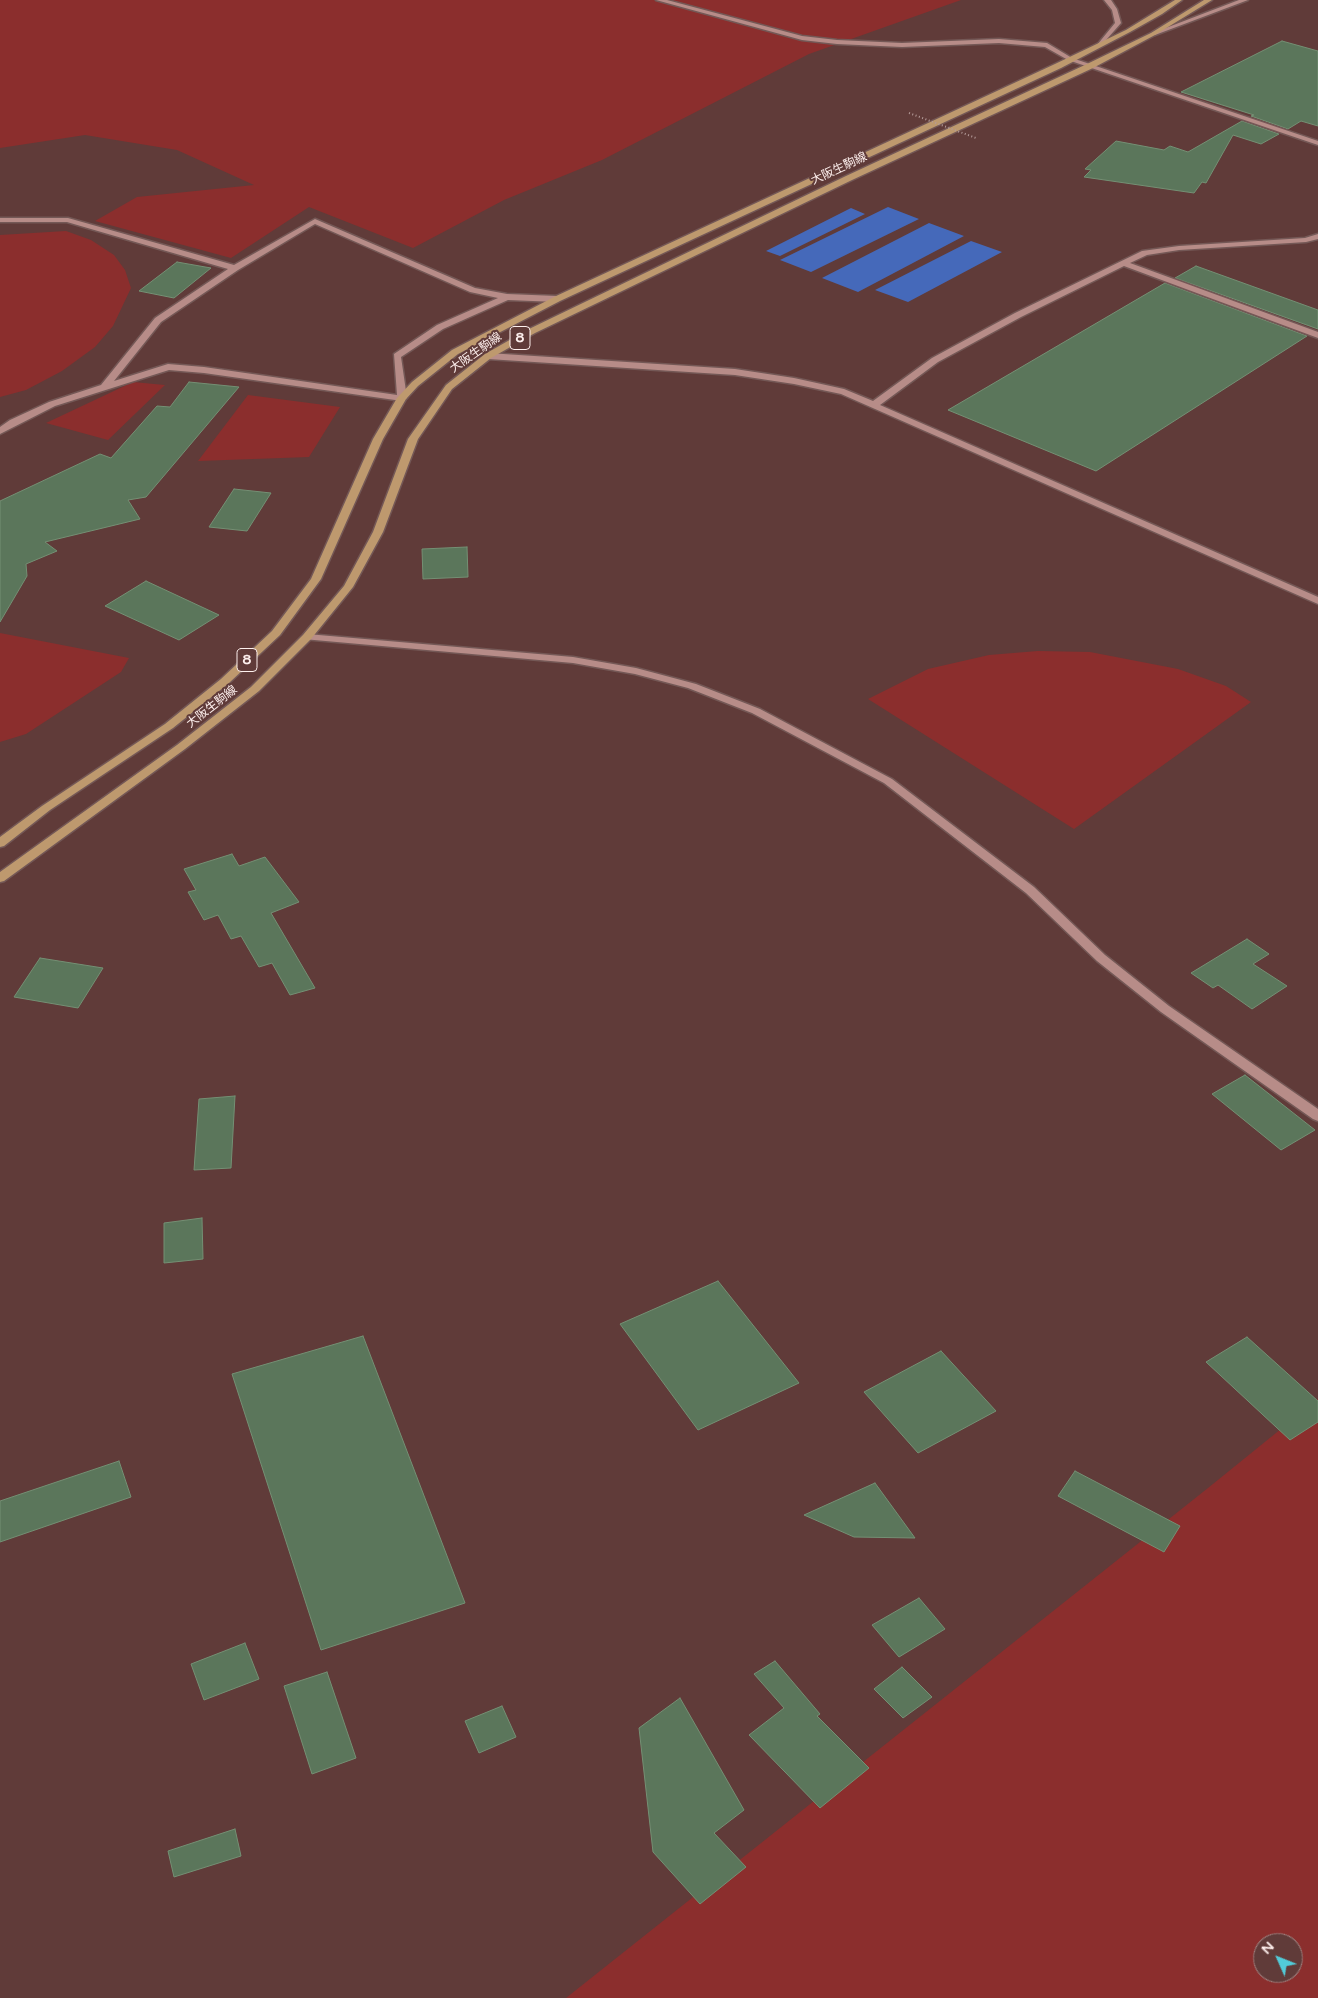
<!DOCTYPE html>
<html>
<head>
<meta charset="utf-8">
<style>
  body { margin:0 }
  #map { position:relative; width:1318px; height:1998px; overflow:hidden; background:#603b39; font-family:"Varela Round",sans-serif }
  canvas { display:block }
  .north { position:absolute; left:1253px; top:1933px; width:50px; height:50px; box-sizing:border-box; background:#603b39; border:1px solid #9f8381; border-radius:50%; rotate:314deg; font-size:14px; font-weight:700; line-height:20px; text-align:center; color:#fef0ee }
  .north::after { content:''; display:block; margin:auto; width:18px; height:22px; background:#52cbd8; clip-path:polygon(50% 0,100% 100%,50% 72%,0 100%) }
</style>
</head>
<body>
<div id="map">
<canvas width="1318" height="1998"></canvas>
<div class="north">N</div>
</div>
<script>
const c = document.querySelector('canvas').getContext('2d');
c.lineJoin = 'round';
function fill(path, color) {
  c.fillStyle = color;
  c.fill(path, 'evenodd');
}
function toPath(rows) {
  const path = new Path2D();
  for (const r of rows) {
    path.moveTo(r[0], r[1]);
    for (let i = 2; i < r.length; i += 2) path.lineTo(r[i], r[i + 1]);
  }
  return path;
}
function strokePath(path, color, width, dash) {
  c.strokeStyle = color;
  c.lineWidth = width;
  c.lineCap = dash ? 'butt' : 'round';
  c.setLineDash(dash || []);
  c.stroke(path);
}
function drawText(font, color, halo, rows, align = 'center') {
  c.font = font + ' "Varela Round","Noto Sans JP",sans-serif';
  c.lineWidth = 4;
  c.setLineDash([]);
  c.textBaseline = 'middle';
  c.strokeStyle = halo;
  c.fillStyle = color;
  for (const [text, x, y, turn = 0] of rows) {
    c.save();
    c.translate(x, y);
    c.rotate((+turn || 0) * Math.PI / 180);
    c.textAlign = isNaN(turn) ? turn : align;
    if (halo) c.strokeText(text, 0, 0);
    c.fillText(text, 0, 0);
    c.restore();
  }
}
fill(toPath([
  [0,0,961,0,809,54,602,160,504,200,413,248,309,207,231,258,95,221,137,197,254,185,177,150,85,135,0,148],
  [66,231,91,240,114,255,125,270,131,288,113,326,95,347,62,371,26,390,0,397,0,235],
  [133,382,165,385,108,440,46,423],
  [248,395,340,407,309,457,198,461],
  [0,633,129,658,121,672,26,734,0,742],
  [1038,651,1090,652,1178,669,1226,686,1251,702,1074,829,868,699,928,669,989,655],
  [1318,1399,1318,1998,566,1998,1208,1488],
  [1263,1943,1293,1943,1293,1973,1263,1973]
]), '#8b2e2d');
fill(toPath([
  [888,207,919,219,811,272,780,260],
  [851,208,865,214,780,256,766,251],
  [929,223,964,236,858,292,822,278],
  [971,241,1002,252,908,302,875,290]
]), '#4569ba');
const building = toPath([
  [1282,41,1318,51,1318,126,1301,121,1288,129,1251,116,1254,115,1181,92,1282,41],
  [1242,121,1279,134,1261,144,1233,135,1206,183,1202,182,1194,193,1084,177,1091,170,1085,169,1116,141,1164,150,1170,146,1188,152,1242,121],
  [177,262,211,268,174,298,139,291,177,262],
  [1196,266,1318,310,1318,329,1175,278,1196,266],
  [1165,283,1307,336,1096,471,948,410,1165,283],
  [189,382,239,387,146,497,128,500,140,519,45,542,57,551,26,564,27,576,0,622,0,501,100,454,111,458,157,406,170,407,189,382],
  [234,489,271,493,247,531,209,527,234,489],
  [467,547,468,577,423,579,422,549,467,547],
  [146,581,219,615,179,640,105,606,146,581],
  [232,854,239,866,265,857,299,902,271,913,315,988,290,995,272,963,259,967,241,936,231,939,218,915,204,920,188,892,196,890,184,869,232,854],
  [1247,939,1269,954,1253,964,1287,986,1252,1009,1218,985,1213,988,1191,973,1247,939],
  [40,958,103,968,78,1008,14,997,40,958],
  [1245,1075,1315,1130,1281,1150,1212,1094,1245,1075],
  [235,1096,231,1168,194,1170,199,1099,235,1096],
  [202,1218,203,1259,164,1263,164,1223,202,1218],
  [718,1281,799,1383,698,1430,620,1324,718,1281],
  [363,1336,465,1603,321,1650,232,1374,363,1336],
  [1247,1337,1318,1401,1318,1422,1290,1440,1206,1362,1247,1337],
  [941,1351,996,1411,918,1453,864,1392,941,1351],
  [119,1461,131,1497,0,1542,0,1501,119,1461],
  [1075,1471,1180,1526,1164,1552,1058,1496,1075,1471],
  [875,1483,915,1538,854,1537,804,1515,875,1483],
  [919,1598,945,1629,899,1657,872,1625,919,1598],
  [245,1643,259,1679,204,1700,191,1664,245,1643],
  [775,1661,820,1714,817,1716,869,1768,820,1808,749,1735,784,1708,754,1674,775,1661],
  [902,1667,932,1697,903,1718,874,1689,902,1667],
  [327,1672,356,1758,312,1774,284,1686,327,1672],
  [680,1698,744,1810,714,1833,746,1867,700,1904,653,1852,639,1728,680,1698],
  [502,1706,516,1737,479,1753,465,1721,502,1706],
  [235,1829,241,1856,174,1877,168,1851,235,1829]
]);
fill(building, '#5b765b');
strokePath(building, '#749074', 1);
const minor = toPath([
  [656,0,667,0,802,36,837,40,902,43,999,39,1047,43,1072,58,1318,141,1318,145,1068,60,1045,47,999,43,902,47,837,44,802,40,656,0],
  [0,218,68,218,234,265,315,219,475,288,507,294,557,296,561,299,557,302,508,300,443,329,401,357,407,398,402,401,204,373,169,370,55,406,0,434,0,427,10,420,49,402,101,385,155,318,228,269,67,222,0,222,0,218],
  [315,224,470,292,498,298,437,325,394,354,397,395,204,367,168,364,114,381,161,322,238,270,315,224],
  [1318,234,1318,239,1306,242,1179,250,1147,255,1130,263,1318,332,1318,338,1124,266,1021,317,938,362,880,405,1318,597,1318,604,841,394,794,384,735,375,488,359,484,356,488,353,735,369,794,378,844,389,873,401,932,358,1015,313,1142,251,1179,246,1305,238,1318,234],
  [307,634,573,657,636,668,696,684,760,709,892,779,1034,887,1105,955,1169,1006,1318,1109,1318,1121,1313,1119,1161,1012,1097,961,1026,893,884,783,752,713,688,688,635,674,573,663,303,639,302,637,307,634]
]);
const tertiary = toPath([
  [1104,0,1111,0,1117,9,1121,23,1100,47,1097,45,1115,23,1112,10,1104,0],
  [1239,0,1248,0,1155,35,1150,34,1239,0]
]);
const primary = toPath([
  [1175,0,1182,0,1162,14,1130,32,1061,68,560,301,458,354,418,386,406,399,383,439,321,579,280,635,229,683,173,728,50,810,4,846,0,847,0,837,42,806,165,724,221,679,272,631,311,579,373,439,397,398,412,382,452,350,554,297,1055,64,1126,30,1175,0],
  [1204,0,1212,0,1155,35,1093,68,852,180,535,333,491,358,452,389,418,439,383,532,353,587,311,639,259,691,185,749,4,881,0,882,0,872,177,745,251,687,303,635,344,586,373,532,408,439,446,385,485,354,529,329,846,176,1087,64,1151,33,1204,0]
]);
strokePath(minor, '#745856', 3);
strokePath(tertiary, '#745856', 3);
strokePath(primary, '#745856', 3);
fill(minor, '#b78c88');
fill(tertiary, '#b78c88');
fill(primary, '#be996e');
strokePath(toPath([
  [909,113,976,138]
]), '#b49b99', 2, [1, 2.5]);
drawText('12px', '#fef0ee', '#603b39', [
  ["大阪生駒線",839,169,-25],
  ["大阪生駒線",476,353,-35],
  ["大阪生駒線",212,707,-38]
]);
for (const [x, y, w] of [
  [520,338,20],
  [247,660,20]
]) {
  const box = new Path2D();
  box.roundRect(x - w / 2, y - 11.5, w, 23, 4);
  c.fillStyle = '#603b39';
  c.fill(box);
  strokePath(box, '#fef0ee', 1);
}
drawText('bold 14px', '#fef0ee', null, [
  ["8",520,338],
  ["8",247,660]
]);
</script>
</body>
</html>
